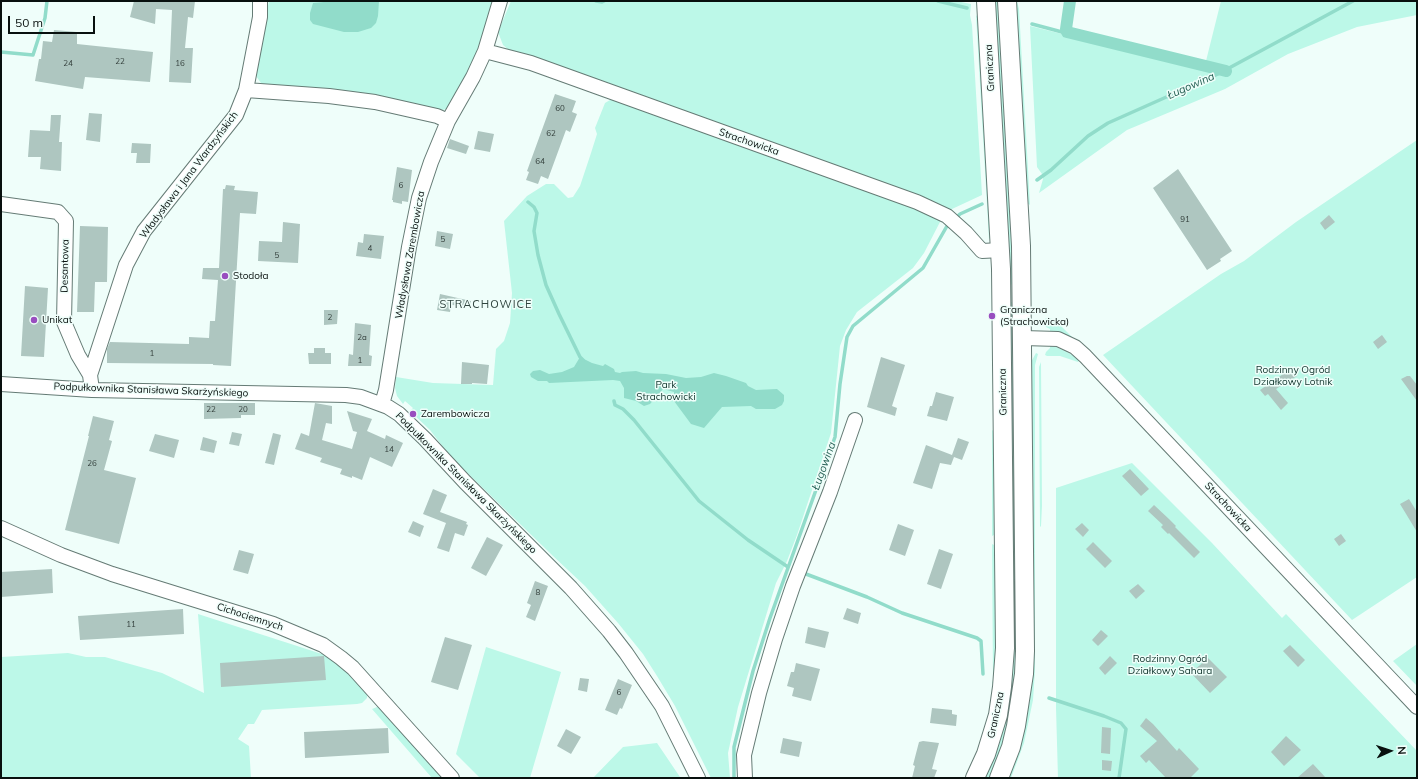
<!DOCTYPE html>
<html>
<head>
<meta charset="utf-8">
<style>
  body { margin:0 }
  #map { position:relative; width:1418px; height:779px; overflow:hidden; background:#effefa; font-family:Mulish,sans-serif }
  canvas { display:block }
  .frame { position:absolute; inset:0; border:2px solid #08100e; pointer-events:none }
  .north { position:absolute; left:1370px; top:731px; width:40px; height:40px; -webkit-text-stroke:3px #effefa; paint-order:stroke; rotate:87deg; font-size:11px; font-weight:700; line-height:16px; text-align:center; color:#08100e }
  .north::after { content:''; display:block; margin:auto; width:14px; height:18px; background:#08100e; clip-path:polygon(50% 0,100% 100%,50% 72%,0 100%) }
  .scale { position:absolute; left:8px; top:16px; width:87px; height:18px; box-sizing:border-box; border:2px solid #08100e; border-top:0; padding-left:5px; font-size:12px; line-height:14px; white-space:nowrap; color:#08100e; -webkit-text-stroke:3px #effefa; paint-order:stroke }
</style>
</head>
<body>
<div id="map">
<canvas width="1418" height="779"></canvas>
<div class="frame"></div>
<div class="north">N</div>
<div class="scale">50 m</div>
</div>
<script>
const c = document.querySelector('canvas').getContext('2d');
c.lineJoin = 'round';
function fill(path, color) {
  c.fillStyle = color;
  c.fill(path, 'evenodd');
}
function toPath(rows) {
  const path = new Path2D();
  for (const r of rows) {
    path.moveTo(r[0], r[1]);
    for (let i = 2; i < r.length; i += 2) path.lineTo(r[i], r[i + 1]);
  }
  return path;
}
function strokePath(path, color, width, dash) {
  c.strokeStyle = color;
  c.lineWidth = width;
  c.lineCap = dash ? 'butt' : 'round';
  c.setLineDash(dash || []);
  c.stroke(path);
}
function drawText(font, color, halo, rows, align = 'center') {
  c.font = font + ' Mulish,sans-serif';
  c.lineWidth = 3;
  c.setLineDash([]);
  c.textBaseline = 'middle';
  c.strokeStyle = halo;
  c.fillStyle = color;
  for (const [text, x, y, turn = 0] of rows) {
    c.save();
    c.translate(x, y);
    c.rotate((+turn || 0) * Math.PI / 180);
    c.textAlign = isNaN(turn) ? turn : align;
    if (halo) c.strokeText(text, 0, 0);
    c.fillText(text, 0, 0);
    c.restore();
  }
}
fill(toPath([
  [269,1,496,1,474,61,449,108,443,110,436,110,272,89,261,83,256,76,255,68],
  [511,1,956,1,971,4,970,15,972,25,982,195,952,209,940,222,924,253,913,268,857,312,846,330,840,346,831,433,797,535,787,561,776,583,738,707,728,753,730,778,711,778,675,706,657,676,643,654,618,623,585,586,553,556,450,456,430,430,410,411,413,408,405,401,403,404,397,396,395,388,396,377,433,383,493,385,496,349,504,341,510,323,512,293,504,221,527,196,546,184,554,184,568,198,573,197,580,186,591,153,597,134,595,128,605,103,615,97,512,53,503,45,498,32],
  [993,1,1000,1,1015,285,1009,284],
  [1014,1,1017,1,1019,9,1030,205,1026,202],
  [1221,1,1417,1,1417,15,1357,27,1288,54,1225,89,1127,130,1039,193,1043,179,1042,174,1037,167,1030,26,1204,69],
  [976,15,980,20,991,236,989,239],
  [1417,140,1417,577,1352,620,1103,355,1221,274,1244,261,1296,222],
  [1010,302,1015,302,1017,595,1015,681,1005,736,997,762,990,778,983,778,996,747],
  [1046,318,1050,318,1056,321,1074,339,1060,333,1050,332,1050,329,1046,327,1043,322],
  [1050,346,1056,347,1065,351,1074,356,1079,360,1078,362,1060,356,1047,356,1045,355,1046,352,1050,348],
  [1036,353,1038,354,1035,365,1035,670,1033,700,1024,743,1011,778,1007,778,1012,766,1031,362],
  [1041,362,1042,506,1041,526,1040,527,1039,367],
  [992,430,995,432,996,534,992,536],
  [1132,463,1212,543,1282,618,1286,614,1417,751,1417,778,1058,778,1056,708,1056,488],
  [992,544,996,546,996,645,994,682,992,684,993,680],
  [198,614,325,655,324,654,347,672,367,693,367,698,362,703,357,704,262,710,254,724,248,724,238,739,249,746,251,778,1,778,1,657,68,653,86,657,105,657,162,673,204,693],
  [1417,644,1417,686,1393,661],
  [486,647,561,672,530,778,480,778,456,754],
  [377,707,380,707,443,778,432,778,372,709],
  [657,743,680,777,679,778,593,778,623,747]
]), '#bcf8e8');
fill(toPath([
  [325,1,379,1,378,16,376,23,371,28,358,32,344,32,313,24,310,20,310,13,313,3,324,2],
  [580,357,592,363,603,366,605,364,614,369,615,372,620,373,622,372,636,371,643,373,666,374,686,378,701,377,714,373,726,376,746,383,748,386,756,390,777,389,784,395,784,401,782,405,775,409,756,409,751,406,722,407,704,428,691,424,674,401,674,392,663,389,650,404,644,406,636,401,624,398,624,388,620,381,613,380,549,383,547,381,538,381,531,377,530,374,533,371,540,370,549,374,562,372,574,367]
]), '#91dcca');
strokePath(toPath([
  [596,1,602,2,604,1],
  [938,1,967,8],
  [1032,24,1062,32,1067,32],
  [1,52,33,55,45,18,47,1],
  [1037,180,1051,170,1088,136,1108,123,1218,74,1353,1],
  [528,202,534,207,537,213,534,231,538,255,546,285,559,314,580,357,583,360],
  [955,219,960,214,982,204],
  [614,401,615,405,623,409,634,420,699,501,748,540,788,567],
  [806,574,867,597,902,613,977,638,981,641,983,674],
  [1049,698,1104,716,1121,723,1126,729,1119,778],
  [734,778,734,747,753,671,770,618,835,437,840,384,847,337,853,326,923,268,947,226,950,223]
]), '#91dcca', 3.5);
strokePath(toPath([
  [1070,1,1066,29,1067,32,1226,71]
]), '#91dcca', 12);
fill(toPath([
  [134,1,195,1,193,18,188,17,185,48,193,48,191,83,169,82,172,10,156,9,155,24,130,17],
  [54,30,77,32,77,44,153,52,150,82,85,77,83,89,35,81,39,59,41,59,43,41,52,42],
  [555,94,576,101,572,112,577,114,570,132,566,130,548,179,541,176,538,184,526,180,529,172,527,171],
  [89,113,102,114,100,142,86,140],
  [51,115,61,115,59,142,62,142,61,171,40,169,41,157,28,157,30,130,50,131],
  [478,131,494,134,490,152,474,149],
  [450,139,469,146,466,154,447,148],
  [132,143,151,144,150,163,136,163,137,153,131,153],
  [397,167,412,170,408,202,402,201,402,204,393,202,393,200,392,200],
  [1178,169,1232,251,1220,259,1221,261,1207,270,1153,188],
  [226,185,235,186,234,190,258,192,256,214,240,213,231,366,213,365,213,364,107,363,107,349,110,342,189,344,189,337,209,338,210,321,215,321,218,280,202,279,203,268,219,268,223,189,225,189],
  [1329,215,1335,222,1325,230,1320,223],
  [283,222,300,224,298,263,258,261,259,241,282,242],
  [80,226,108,227,107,282,95,282,94,312,77,312],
  [437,231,453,234,450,249,435,246],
  [364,234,384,236,381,259,356,256,358,242,363,243],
  [25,286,48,288,44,357,21,356],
  [440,294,471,301,470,306,451,305,450,312,437,310],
  [324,310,338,310,337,324,324,325],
  [355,323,371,325,369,355,372,356,371,366,348,366,349,354,353,355],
  [1382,335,1387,342,1378,349,1373,342],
  [314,348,325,348,325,353,331,353,331,364,309,364,308,353,314,353],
  [881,357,905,365,892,406,897,408,895,416,867,407],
  [462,362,489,365,487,384,472,383,472,384,461,384],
  [1292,368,1297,376,1276,389,1288,403,1281,410,1268,394,1265,396,1260,390],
  [1407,376,1410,376,1417,385,1417,401,1401,379],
  [936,392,954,397,947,421,927,416,930,406,932,406],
  [204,403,255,403,255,415,241,415,241,418,204,419],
  [315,403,332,406,332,424,326,423,322,440,352,449,357,432,353,431,347,411,372,419,367,431,385,439,386,435,403,443,392,467,370,457,362,480,352,476,352,478,340,474,342,469,320,462,322,458,295,449,301,433,309,436],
  [93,416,114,421,109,440,112,441,104,470,136,478,119,544,65,530,89,436,88,436],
  [232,432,242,434,239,446,229,444],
  [273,433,281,435,274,465,265,463],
  [155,434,179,440,174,458,149,451],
  [203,437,217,441,214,453,200,450],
  [958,438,969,442,962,460,954,457,951,465,940,463,932,489,913,483,926,445,952,455],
  [1130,469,1149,489,1141,496,1122,476],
  [433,489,447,495,440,512,467,522,466,524,468,525,464,536,455,533,449,552,437,548,446,523,423,514],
  [1409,499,1417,512,1417,532,1400,504],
  [1154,505,1169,519,1176,526,1175,527,1200,552,1194,558,1169,533,1168,534,1161,527,1163,525,1148,511],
  [413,521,424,526,420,537,408,532],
  [1082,523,1089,530,1083,537,1075,529],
  [898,524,914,530,905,556,889,550],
  [1341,534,1346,541,1339,546,1334,539],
  [487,537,503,545,486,576,471,568],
  [1093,542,1112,561,1105,568,1086,549],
  [939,549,953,554,941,589,927,584],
  [239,550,254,554,248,574,233,570],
  [52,569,53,593,1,597,1,572],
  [535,581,548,586,535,621,526,617,531,605,527,603],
  [1138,584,1145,591,1136,599,1129,591],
  [847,608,861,613,858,624,843,619],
  [183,609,184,634,80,640,78,616],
  [808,627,829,632,825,648,805,643],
  [1101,630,1108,636,1098,646,1092,640],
  [445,637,472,645,458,690,431,682],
  [1290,645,1305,660,1298,667,1283,651],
  [324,656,326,680,221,687,220,663],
  [1110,656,1117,663,1105,675,1099,668],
  [1208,658,1227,677,1210,693,1191,673],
  [796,663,820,669,811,701,792,696,794,688,787,686,791,672,794,672],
  [580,678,589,679,587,692,578,690],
  [618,679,632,685,622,709,620,708,617,715,605,710],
  [932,708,952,710,952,714,957,715,956,726,930,723],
  [1146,718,1153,724,1177,751,1179,748,1199,769,1190,778,1166,778,1149,760,1146,763,1140,756,1157,741,1140,726],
  [1102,727,1111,728,1110,754,1101,753],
  [388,728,389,753,305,758,304,732],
  [566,729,581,737,571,754,557,746],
  [1286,736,1301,750,1284,766,1271,752],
  [783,738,802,742,799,757,780,753],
  [923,741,939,743,932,769,937,770,934,778,912,778,915,766,913,765,919,742],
  [1102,760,1112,761,1111,771,1102,770],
  [1313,764,1326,778,1297,778]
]), '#aec6c0');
const minor = toPath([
  [485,51,531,63,917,202,947,216,966,233,982,251,1001,250],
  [246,90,329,96,375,102,437,116,448,121],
  [1,204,58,212,66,221,64,322,78,355,90,375],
  [1023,338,1058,339,1075,347,1085,356,1417,707],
  [1,384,92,390,346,395,361,397,388,407,399,414,425,439,465,482,571,588,609,631,626,653,662,706,698,778],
  [92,390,90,375,126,265,144,231,236,115,246,90,260,17,260,1],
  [382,404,386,390,409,247,419,198,431,162,448,121,473,77,485,51,500,1],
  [1,528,61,555,112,574,273,624,323,645,341,658,353,668,452,778],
  [745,778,744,755,759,693,775,639,793,586,830,492,855,420]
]);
const major = toPath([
  [975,778,986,754,998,715,1002,687,1005,648,1001,269,986,1],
  [999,778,1011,747,1016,726,1024,674,1025,651,1021,246,1007,1]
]);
strokePath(minor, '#657b75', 16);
strokePath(major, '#657b75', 20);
strokePath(minor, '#fff', 14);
strokePath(major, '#fff', 18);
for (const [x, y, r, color] of [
  [225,276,4,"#994dbf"],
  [992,316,4,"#994dbf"],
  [34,320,4,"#994dbf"],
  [413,414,4,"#994dbf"]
]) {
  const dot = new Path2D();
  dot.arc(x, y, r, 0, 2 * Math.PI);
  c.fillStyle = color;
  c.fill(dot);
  strokePath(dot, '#effefa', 1.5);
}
drawText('8px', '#323e3a', null, [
  ["22",120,62],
  ["24",68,64],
  ["16",180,64],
  ["60",560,109],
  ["62",551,134],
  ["64",540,162],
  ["6",401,186],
  ["91",1185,220],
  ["5",443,240],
  ["4",370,249],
  ["5",277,256],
  ["2",330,318],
  ["2a",362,338],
  ["1",152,354],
  ["1",360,361],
  ["22",211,410],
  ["20",243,410],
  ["14",389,450],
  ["26",92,464],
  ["8",538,593],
  ["11",131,625],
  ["6",619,693]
]);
drawText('10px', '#08100e', '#effefa', [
  ["Graniczna",990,68,-93],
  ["Strachowicka",749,142,19],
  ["Władysława i Jana Wardzyńskich",189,175,-53],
  ["Władysława Zarembowicza",410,255,-80],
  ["Desantowa",65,266,-89],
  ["Podpułkownika Stanisława Skarżyńskiego",151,390,2],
  ["Graniczna",1003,392,-91],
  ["Podpułkownika Stanisława Skarżyńskiego",466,483,45],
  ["Strachowicka",1228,507,47],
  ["Cichociemnych",250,617,18],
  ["Graniczna",996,715,-78]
]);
drawText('10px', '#08100e', '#effefa', [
  ["Stodoła",233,276],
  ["Graniczna",1000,310],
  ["(Strachowicka)",1000,322],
  ["Unikat",42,320],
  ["Zarembowicza",421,414]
], 'left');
drawText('10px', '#0f332b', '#effefa', [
  ["Rodzinny Ogród",1293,370],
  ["Działkowy Lotnik",1293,382],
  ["Park",666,385],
  ["Strachowicki",666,397],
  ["Rodzinny Ogród",1170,659],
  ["Działkowy Sahara",1170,671]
]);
drawText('italic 11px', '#276256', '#effefa', [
  ["Ługowina",1191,86,-24],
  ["Ługowina",824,466,-70]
]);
c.letterSpacing = '1px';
drawText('11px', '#2f443e', '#effefa', [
  ["STRACHOWICE",486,305]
]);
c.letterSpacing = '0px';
</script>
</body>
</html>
